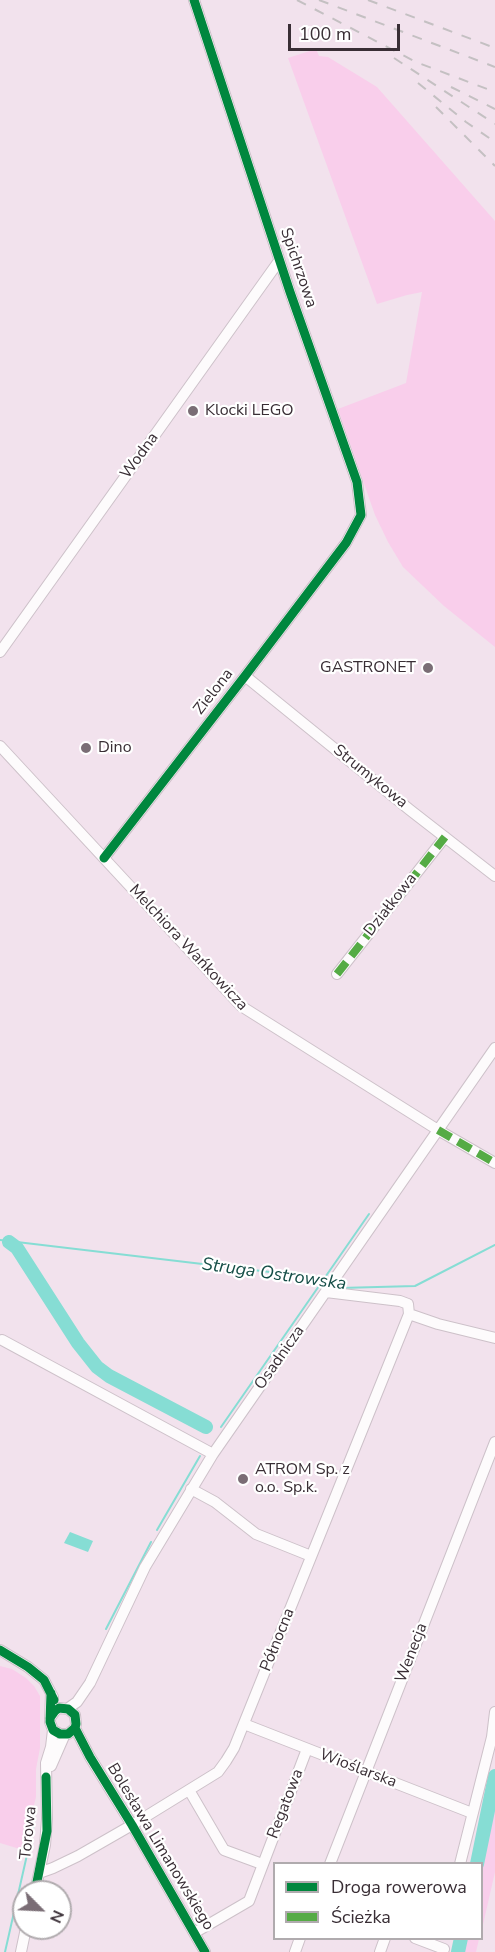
<!DOCTYPE html>
<html>
<head>
<meta charset="utf-8">
<style>
  body { margin:0 }
  #map { position:relative; width:495px; height:1952px; overflow:hidden; background:#f2e2ed; font-family:"Nunito Sans",sans-serif }
  canvas { display:block }
  .legend { position:absolute; left:273px; top:1862px; width:210px; height:78px; box-sizing:border-box; background:#fff; border:2px solid #b0abae; margin:0; padding:8px 10px; list-style:none; font-size:18px; color:#392e35 }
  .legend li { display:flex; align-items:center; gap:12px; height:30px }
  .legend b { width:30px; border:2px solid #b0abae }
  .north { position:absolute; left:12px; top:1880px; width:60px; height:60px; box-sizing:border-box; background:#fff; border:2px solid #b0abae; border-radius:50%; rotate:114deg; font-size:16px; font-weight:700; line-height:24px; text-align:center; color:#392e35 }
  .north::after { content:''; display:block; margin:auto; width:21px; height:27px; background:#7a6d75; clip-path:polygon(50% 0,100% 100%,50% 72%,0 100%) }
  .scale { position:absolute; left:288px; top:24px; width:112px; height:27px; box-sizing:border-box; border:3px solid #392e35; border-top:0; padding-left:8px; font-size:18px; line-height:21px; white-space:nowrap; color:#392e35; -webkit-text-stroke:4px #fff; paint-order:stroke }
</style>
</head>
<body>
<div id="map">
<canvas width="495" height="1952"></canvas>
<ul class="legend">
<li><b style="height:8px;background:#00873e"></b>Droga rowerowa</li>
<li><b style="height:8px;background:#55ab45"></b>Ścieżka</li>
</ul>
<div class="north">N</div>
<div class="scale">100 m</div>
</div>
<script>
const c = document.querySelector('canvas').getContext('2d');
c.lineJoin = 'round';
function fill(path, color) {
  c.fillStyle = color;
  c.fill(path, 'evenodd');
}
function toPath(rows) {
  const path = new Path2D();
  for (const r of rows) {
    path.moveTo(r[0], r[1]);
    for (let i = 2; i < r.length; i += 2) path.lineTo(r[i], r[i + 1]);
  }
  return path;
}
function strokePath(path, color, width, dash) {
  c.strokeStyle = color;
  c.lineWidth = width;
  c.lineCap = dash ? 'butt' : 'round';
  c.setLineDash(dash || []);
  c.stroke(path);
}
function drawText(font, color, halo, rows, align = 'center') {
  c.font = font + ' "Nunito Sans",sans-serif';
  c.lineWidth = 4.5;
  c.setLineDash([]);
  c.textBaseline = 'middle';
  c.strokeStyle = halo;
  c.fillStyle = color;
  for (const [text, x, y, turn = 0] of rows) {
    c.save();
    c.translate(x, y);
    c.rotate((+turn || 0) * Math.PI / 180);
    c.textAlign = isNaN(turn) ? turn : align;
    if (halo) c.strokeText(text, 0, 0);
    c.fillText(text, 0, 0);
    c.restore();
  }
}
fill(toPath([
  [316,49,319,56,328,57,377,87,495,221,495,647,444,606,403,567,388,542,375,515,338,409,406,383,422,292,407,295,377,304,288,58],
  [0,1666,12,1669,26,1678,34,1686,40,1696,40,1748,36,1769,36,1797,23,1850,0,1843],
  [495,1804,495,1872,482,1929,482,1867],
  [466,1939,479,1939,476,1952,463,1952]
]), '#f9ceeb');
fill(toPath([
  [70,1532,93,1541,88,1552,64,1543]
]), '#86ddd4');
strokePath(toPath([
  [0,1240,312,1277,327,1281],
  [335,1285,340,1288,415,1286,495,1245],
  [221,1427,369,1214],
  [157,1530,200,1456],
  [106,1629,151,1542],
  [5,1952,34,1824]
]), '#86ddd4', 2);
strokePath(toPath([
  [9,1242,17,1248,78,1343,97,1367,109,1376,206,1427],
  [477,1864,495,1776],
  [458,1952,461,1938]
]), '#86ddd4', 14);
const minor = toPath([
  [0,652,279,261],
  [245,676,410,810,495,876],
  [0,746,241,1006,438,1130,495,1163],
  [104,858,245,676,346,543,361,515,357,482,290,292,194,0],
  [337,974,445,837],
  [326,1292,400,1301,408,1304,409,1314,438,1324,495,1338],
  [2,1340,213,1454],
  [191,1489,215,1502,256,1534,311,1556],
  [0,1650,28,1667,44,1680,53,1697],
  [67,1709,77,1702,90,1683,145,1567,213,1454,495,1048],
  [50,1718,55,1711,59,1708,68,1709,75,1715,76,1724,75,1728,68,1734,60,1734,53,1730,50,1722,51,1693],
  [244,1724,472,1813],
  [75,1728,90,1757,132,1825,205,1952],
  [51,1766,65,1734],
  [189,1790,224,1850,262,1864],
  [330,1864,495,1442],
  [460,1864,492,1737,495,1712],
  [39,1873,53,1868,78,1856,132,1825,218,1772,226,1761,234,1748,409,1314],
  [35,1892,45,1845,47,1819,46,1763,51,1747,53,1730],
  [194,1933,249,1901,307,1749],
  [415,1938,444,1949],
  [21,1952,26,1928],
  [295,1952,300,1938],
  [380,1952,385,1938]
]);
strokePath(minor, '#cdc1c9', 12);
strokePath(minor, '#fdfbfc', 10);
strokePath(toPath([
  [297,0,416,62,495,92],
  [319,0,495,67],
  [368,0,495,48],
  [394,58,495,124],
  [418,83,466,122,495,142],
  [451,87,495,109],
  [436,107,495,166]
]), '#c4c0c2', 2, [10, 10]);
strokePath(toPath([
  [337,974,445,837],
  [438,1130,495,1163]
]), '#55ab45', 8, [15, 8]);
strokePath(toPath([
  [104,858,245,676,346,543,361,515,357,482,290,292,194,0],
  [0,1650,28,1667,44,1680,54,1700],
  [50,1718,55,1711,59,1708,68,1709,75,1715,76,1724,75,1728,68,1734,60,1734,53,1730,50,1722,51,1693],
  [75,1728,90,1757,132,1825,205,1952],
  [35,1892,47,1831,46,1777]
]), '#00873e', 9);
for (const [x, y, r, color] of [
  [193,411,6,"#7a6d75"],
  [428,668,6,"#7a6d75"],
  [86,748,6,"#7a6d75"],
  [243,1479,6,"#7a6d75"]
]) {
  const dot = new Path2D();
  dot.arc(x, y, r, 0, 2 * Math.PI);
  c.fillStyle = color;
  c.fill(dot);
  strokePath(dot, '#fff', 2);
}
drawText('16px', '#392e35', '#fff', [
  ["Spichrzowa",298,268,71],
  ["Wodna",140,456,-54],
  ["Zielona",214,692,-52],
  ["Strumykowa",370,777,39],
  ["Działkowa",391,905,-52],
  ["Melchiora Wańkowicza",188,948,47],
  ["Osadnicza",280,1358,-55],
  ["Północna",278,1640,-68],
  ["Wenecja",412,1653,-69],
  ["Wioślarska",358,1769,21],
  ["Regatowa",286,1804,-69],
  ["Torowa",29,1833,-84],
  ["Bolesława Limanowskiego",160,1847,59]
]);
drawText('16px', '#392e35', '#fff', [
  ["Klocki LEGO",205,411],
  ["GASTRONET",416,668,"right"],
  ["Dino",98,748],
  ["ATROM Sp. z",255,1470],
  ["o.o. Sp.k.",255,1488]
], 'left');
drawText('italic 18px', '#144d46', '#fff', [
  ["Struga Ostrowska",274,1275,8]
]);
</script>
</body>
</html>
